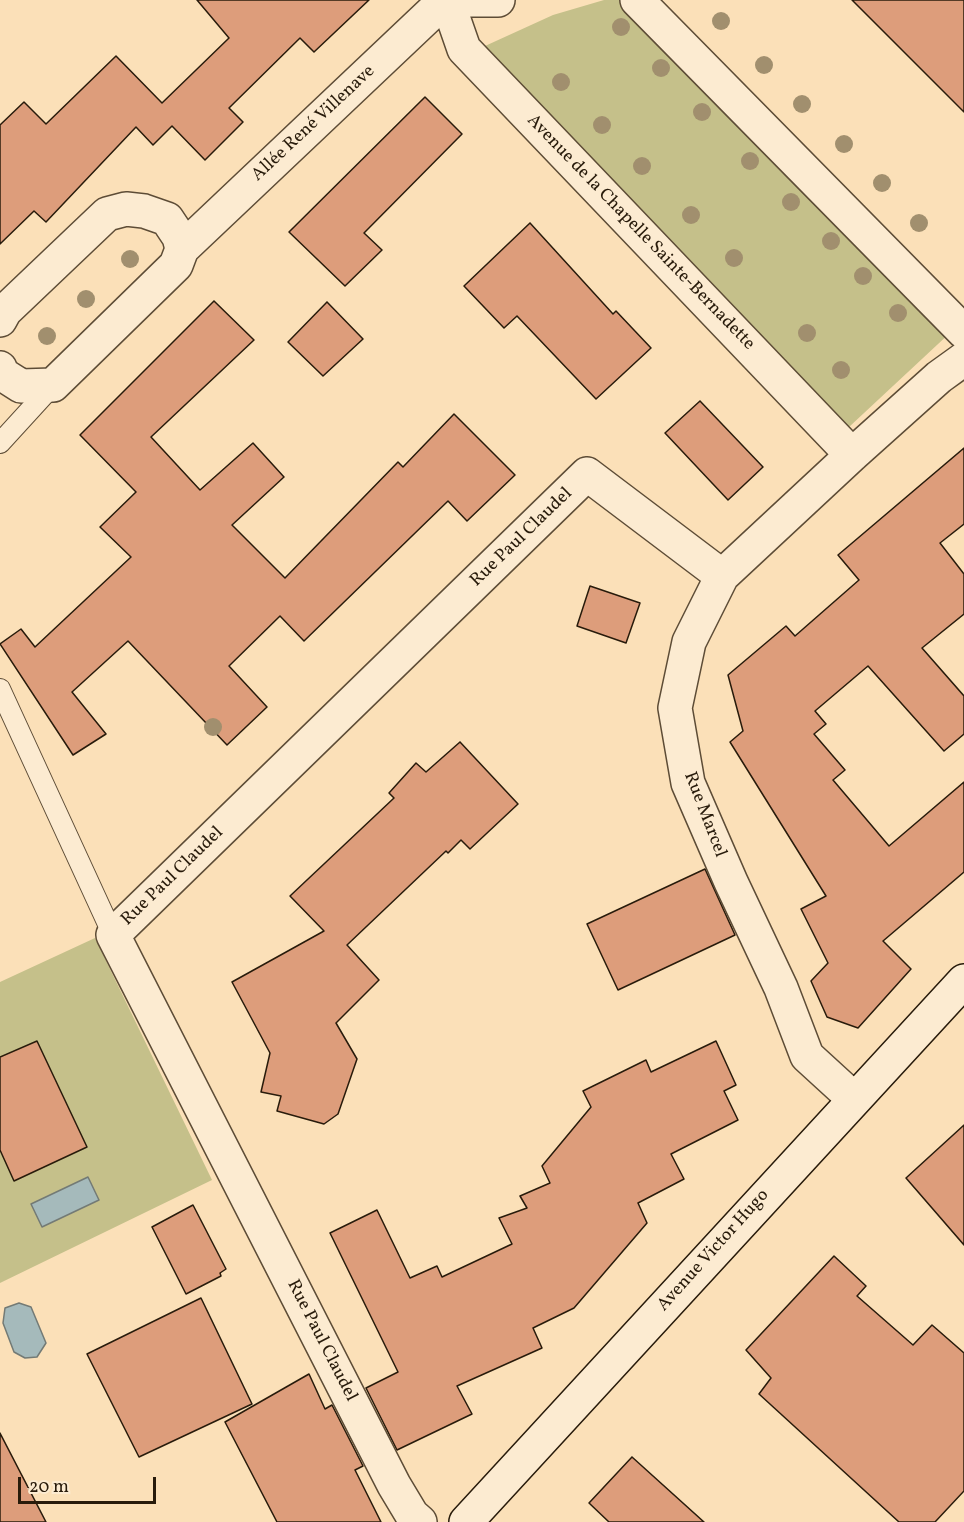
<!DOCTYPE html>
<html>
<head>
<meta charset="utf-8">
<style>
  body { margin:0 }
  #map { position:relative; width:964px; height:1522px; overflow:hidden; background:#fbe0b8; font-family:Vollkorn,serif }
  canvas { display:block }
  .scale { position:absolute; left:18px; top:1477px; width:138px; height:27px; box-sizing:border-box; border:3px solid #281b0b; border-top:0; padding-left:8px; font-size:18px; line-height:21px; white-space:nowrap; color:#281b0b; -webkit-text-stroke:4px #fcebd1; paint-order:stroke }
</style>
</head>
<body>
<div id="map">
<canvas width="964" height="1522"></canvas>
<div class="scale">20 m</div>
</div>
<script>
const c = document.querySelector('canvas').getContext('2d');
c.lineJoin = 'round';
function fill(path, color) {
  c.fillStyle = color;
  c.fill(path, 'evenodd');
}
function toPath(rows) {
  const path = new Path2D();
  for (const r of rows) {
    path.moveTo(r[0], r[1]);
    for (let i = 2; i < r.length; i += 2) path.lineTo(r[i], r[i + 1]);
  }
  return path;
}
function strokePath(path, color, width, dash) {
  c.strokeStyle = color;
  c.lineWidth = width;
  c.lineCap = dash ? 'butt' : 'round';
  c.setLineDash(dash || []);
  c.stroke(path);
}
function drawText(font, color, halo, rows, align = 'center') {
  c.font = font + ' Vollkorn,serif';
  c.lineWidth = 4.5;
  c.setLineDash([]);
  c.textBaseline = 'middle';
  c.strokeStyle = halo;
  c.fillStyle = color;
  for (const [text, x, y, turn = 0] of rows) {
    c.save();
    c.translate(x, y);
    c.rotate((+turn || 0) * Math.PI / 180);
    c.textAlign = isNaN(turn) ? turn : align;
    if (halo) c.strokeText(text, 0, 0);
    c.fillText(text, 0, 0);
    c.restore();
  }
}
fill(toPath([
  [604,0,627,0,952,331,849,427,485,46,553,15],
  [95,938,212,1180,0,1283,0,982]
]), '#c5c08a');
const water = toPath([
  [88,1177,99,1200,42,1227,31,1204,88,1177],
  [19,1303,31,1307,46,1343,37,1357,25,1358,14,1352,3,1323,5,1308,19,1303]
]);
fill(water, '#a5babb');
strokePath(water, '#737a75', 1.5);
const building = toPath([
  [197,0,369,0,314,52,300,38,229,108,243,122,205,160,172,126,153,145,136,127,46,222,34,211,0,244,0,125,24,102,46,124,116,56,162,103,229,38,197,0],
  [852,0,964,0,964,112,852,0],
  [425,97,462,134,364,233,382,250,345,286,289,232,425,97],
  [530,223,613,314,616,311,651,348,596,399,517,316,504,328,464,286,530,223],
  [214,301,254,340,151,437,200,490,253,443,284,477,232,525,285,578,398,462,403,467,454,414,515,475,467,521,448,501,304,641,280,616,229,666,267,707,227,745,128,641,72,692,106,734,73,755,0,644,21,629,35,647,131,557,100,527,136,492,80,435,214,301],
  [327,302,363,339,323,376,288,342,327,302],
  [700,401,763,467,728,500,665,433,700,401],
  [964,448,964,524,940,543,964,574,964,614,922,648,964,696,964,734,944,751,868,666,815,711,826,724,814,734,845,770,833,780,889,846,964,782,964,872,883,941,911,969,858,1028,827,1017,811,981,828,963,801,909,826,896,730,742,743,731,728,675,786,626,795,636,859,580,838,555,964,448],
  [590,586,640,603,626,643,577,626,590,586],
  [460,742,518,804,470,849,461,840,448,853,446,851,347,945,379,980,336,1023,357,1059,338,1114,324,1124,277,1111,281,1096,261,1092,270,1053,232,982,324,931,290,896,394,798,389,793,416,763,426,772,460,742],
  [705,869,735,935,618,990,587,924,705,869],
  [37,1041,87,1147,14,1181,0,1150,0,1057,37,1041],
  [716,1041,736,1085,724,1091,738,1120,671,1154,684,1179,638,1203,647,1223,574,1308,533,1328,542,1348,457,1386,472,1414,397,1450,366,1388,398,1372,330,1233,377,1210,410,1278,437,1266,442,1277,512,1244,499,1218,527,1208,520,1196,550,1183,542,1166,591,1107,583,1091,646,1060,651,1072,716,1041],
  [964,1125,964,1245,906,1178,964,1125],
  [193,1205,226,1269,220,1273,221,1276,186,1294,152,1227,193,1205],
  [834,1256,866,1286,857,1296,913,1345,932,1325,964,1353,964,1491,935,1522,899,1522,759,1394,771,1378,746,1350,834,1256],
  [201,1298,252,1404,139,1457,87,1354,201,1298],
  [309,1374,325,1409,332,1405,363,1466,355,1470,381,1522,277,1522,225,1422,309,1374],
  [0,1433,46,1522,0,1522,0,1433],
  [632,1457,704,1522,609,1522,589,1503,632,1457]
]);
fill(building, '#dd9d7b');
strokePath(building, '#281b0b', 1.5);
const lane = toPath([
  [0,443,53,385],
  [0,689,113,935]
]);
const street = toPath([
  [447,0,464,49,852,455],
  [473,0,498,0],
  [637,0,964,332],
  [0,320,5,311,107,214,126,209,144,211,167,219,179,237,182,249],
  [0,368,2,374,21,386,53,385,176,265,182,249,445,0],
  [854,1099,807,1056,781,988,731,882,688,783,675,708,689,642,722,576,852,455,939,377,964,359],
  [420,1522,412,1515,394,1485,113,935,587,474,722,576]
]);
const secondary = toPath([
  [466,1522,964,981]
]);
strokePath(lane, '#5d4c36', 22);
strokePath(street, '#5d4c36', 36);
strokePath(secondary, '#281b0b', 36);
strokePath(lane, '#fcebd1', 20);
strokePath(street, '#fcebd1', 33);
strokePath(secondary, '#fcebd1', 33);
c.fillStyle = '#a18f6e';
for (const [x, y] of [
  [721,21],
  [621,27],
  [764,65],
  [661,68],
  [561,82],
  [802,104],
  [702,112],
  [602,125],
  [844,144],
  [750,161],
  [642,166],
  [882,183],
  [791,202],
  [691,215],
  [919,223],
  [831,241],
  [734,258],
  [130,259],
  [863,276],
  [86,299],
  [898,313],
  [807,333],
  [47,336],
  [841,370],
  [213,727]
]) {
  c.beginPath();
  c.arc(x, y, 9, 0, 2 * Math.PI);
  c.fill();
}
drawText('18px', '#281b0b', '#fcebd1', [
  ["Allée René Villenave",314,124,-43],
  ["Avenue de la Chapelle Sainte-Bernadette",640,233,46],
  ["Rue Paul Claudel",522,538,-44],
  ["Rue Marcel",704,815,69],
  ["Rue Paul Claudel",173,877,-44],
  ["Avenue Victor Hugo",714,1251,-48],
  ["Rue Paul Claudel",321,1341,63]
]);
</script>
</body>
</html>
